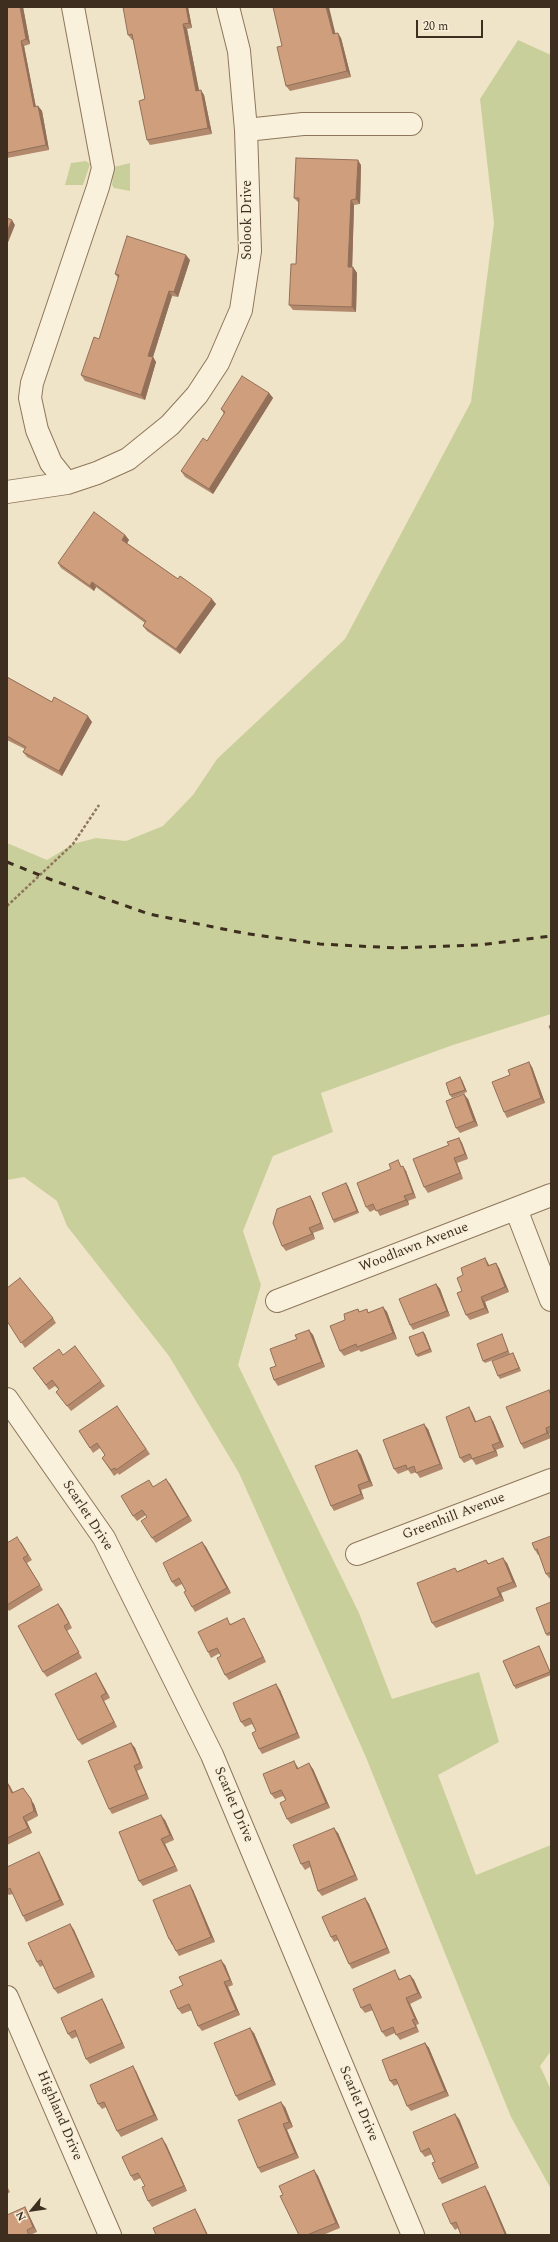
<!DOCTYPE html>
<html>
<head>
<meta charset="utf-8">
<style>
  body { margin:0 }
  #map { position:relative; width:558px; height:2242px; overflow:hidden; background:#f0e4c8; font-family:Spectral,serif }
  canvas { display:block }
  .frame { position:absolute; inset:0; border:8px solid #3d2e20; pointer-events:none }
  .north { position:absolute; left:12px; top:2190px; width:40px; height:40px; -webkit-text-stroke:3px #f7eed8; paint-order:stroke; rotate:241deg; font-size:11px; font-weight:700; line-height:16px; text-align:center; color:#3d2e20 }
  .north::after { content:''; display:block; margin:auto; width:14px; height:18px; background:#3d2e20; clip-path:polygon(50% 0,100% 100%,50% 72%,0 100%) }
  .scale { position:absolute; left:416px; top:20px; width:67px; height:18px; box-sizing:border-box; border:2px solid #3d2e20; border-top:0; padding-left:5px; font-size:12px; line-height:14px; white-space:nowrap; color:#3d2e20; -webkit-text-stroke:3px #f7eed8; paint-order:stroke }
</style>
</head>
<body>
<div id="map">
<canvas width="558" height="2242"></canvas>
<div class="frame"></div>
<div class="north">N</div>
<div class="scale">20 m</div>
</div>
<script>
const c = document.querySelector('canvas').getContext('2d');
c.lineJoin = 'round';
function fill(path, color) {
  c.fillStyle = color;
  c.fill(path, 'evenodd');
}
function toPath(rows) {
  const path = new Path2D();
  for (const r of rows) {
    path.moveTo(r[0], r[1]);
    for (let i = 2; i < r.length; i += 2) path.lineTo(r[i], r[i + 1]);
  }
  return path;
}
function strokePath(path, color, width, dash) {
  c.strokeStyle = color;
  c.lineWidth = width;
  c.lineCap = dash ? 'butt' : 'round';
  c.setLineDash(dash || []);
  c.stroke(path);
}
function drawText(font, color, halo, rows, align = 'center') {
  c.font = font + ' Spectral,serif';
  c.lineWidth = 3;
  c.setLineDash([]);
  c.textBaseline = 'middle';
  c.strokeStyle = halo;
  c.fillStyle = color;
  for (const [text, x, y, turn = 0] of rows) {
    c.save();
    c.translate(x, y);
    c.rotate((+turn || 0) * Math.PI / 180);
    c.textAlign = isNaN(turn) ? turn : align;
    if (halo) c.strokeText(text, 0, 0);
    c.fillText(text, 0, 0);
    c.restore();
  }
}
fill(toPath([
  [518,40,551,55,551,1014,450,1046,321,1093,333,1132,273,1156,243,1231,261,1285,238,1365,359,1613,392,1699,479,1672,499,1742,438,1775,476,1875,551,1845,551,2051,540,2066,551,2090,551,2189,511,2117,365,1755,239,1473,169,1356,67,1226,57,1201,24,1177,7,1180,7,843,47,860,73,844,96,838,126,841,163,826,193,795,217,759,345,639,471,402,494,223,480,99],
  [86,161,90,164,83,185,65,185,71,163],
  [130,163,130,191,114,188,112,185,114,167]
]), '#c9cf9b');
const minor = toPath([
  [246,130,303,124,411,124],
  [67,483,51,463,37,430,30,398,32,383,98,187,103,168,73,7],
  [7,492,67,483,97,473,128,459,170,425,197,395,218,363,241,310,250,251,246,130,239,51,228,7],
  [516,1209,551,1300],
  [277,1301,551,1195],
  [7,1399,104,1538,212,1755,413,2235],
  [357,1554,551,1480],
  [7,1997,110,2235]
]);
strokePath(minor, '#8d765c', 24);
strokePath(toPath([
  [7,906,73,844,99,805]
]), '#8d765c', 2.5, [3, 2]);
strokePath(minor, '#faf1dc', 22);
strokePath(toPath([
  [7,862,52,880,149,914,243,933,320,944,397,948,479,945,551,936]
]), '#3d2e20', 3, [7, 7]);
fill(toPath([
  [7,7,23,7,30,44,24,46,36,107,38,106,42,111,49,150,7,158],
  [188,7,192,28,187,29,199,90,204,95,212,134,150,145,147,140,145,99,133,40,132,40,128,35],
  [335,34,341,38,351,77,290,91,286,86,282,46],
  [361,165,360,204,354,205,352,267,353,267,357,273,356,312,293,310,289,305,296,264,299,203,294,198],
  [190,260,178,297,172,296,153,357,156,362,145,400,85,381,81,375,99,339,118,278,115,274],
  [269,393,273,398,213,494,185,477,181,471,207,441,224,414,221,409],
  [125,535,129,540,127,543,178,579,216,604,180,654,147,631,143,626,145,623,96,587,94,591,61,568,58,563],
  [7,677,52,702,92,722,62,776,27,757,23,752,25,749,7,740],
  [532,1067,545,1103,507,1118,504,1112,510,1075],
  [462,1080,467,1092,452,1098,450,1095],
  [468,1099,478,1126,460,1133,456,1128],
  [459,1138,462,1143,468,1159,457,1163,463,1179,428,1193,424,1187,449,1145],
  [402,1166,406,1171,416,1198,408,1201,409,1205,380,1216,376,1209,370,1212,366,1207],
  [346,1183,348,1186,359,1213,334,1223,333,1220],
  [310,1196,313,1201,324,1229,313,1233,315,1239,286,1251,282,1246],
  [485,1258,489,1265,496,1263,499,1268,509,1292,485,1302,489,1313,470,1320,466,1315,462,1291,463,1275],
  [436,1284,440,1289,450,1316,413,1330,410,1325],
  [7,1288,53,1318,56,1323,25,1348,8,1322,7,1323],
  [383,1307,387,1312,397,1339,361,1352,359,1350,344,1356,340,1351,345,1320,358,1309,360,1312,369,1312],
  [309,1330,313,1335,325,1367,278,1386,274,1380,276,1366,297,1339],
  [423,1332,425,1334,432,1352,418,1357,416,1355],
  [503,1337,510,1354,485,1363,483,1361],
  [63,1355,101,1381,105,1386,71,1411,56,1392,59,1390,55,1386,49,1390,33,1368],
  [514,1355,521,1371,500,1379,498,1376],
  [549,1390,551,1393,551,1433,549,1434,551,1438,524,1449,521,1444],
  [117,1406,150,1454,119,1475,118,1473,114,1476,102,1458,105,1455,100,1448,93,1453,79,1431],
  [472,1412,476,1421,493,1421,504,1447,496,1450,498,1456,476,1465,472,1459,464,1463,460,1458],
  [428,1429,443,1469,420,1478,416,1472,411,1474,408,1470,398,1474,394,1469],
  [357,1450,361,1455,373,1486,361,1490,364,1499,334,1511,331,1506],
  [170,1484,192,1521,156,1543,152,1538,147,1517,146,1515,137,1521,133,1516,154,1486],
  [551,1536,551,1579,550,1579,546,1574,539,1555,538,1555,535,1550],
  [21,1542,32,1560,27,1563,43,1590,9,1611,7,1608,7,1543],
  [202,1542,206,1547,231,1593,195,1612,192,1607,186,1591,182,1584,176,1587,172,1582],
  [486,1560,488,1563,507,1563,517,1587,501,1593,504,1601,436,1628,432,1623,458,1571],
  [551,1602,551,1635,547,1636,546,1634],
  [58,1604,62,1609,72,1628,67,1631,82,1658,47,1677,43,1672],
  [244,1618,266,1662,229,1680,225,1675,221,1656,220,1653,211,1658,208,1652,230,1623,231,1624],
  [539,1646,540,1648,551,1673,551,1675,516,1689,514,1686],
  [96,1673,99,1678,110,1698,104,1701,117,1727,82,1745,78,1740],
  [280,1690,300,1738,262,1754,259,1749,256,1731,252,1724,245,1727,241,1722],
  [131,1743,135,1748,143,1768,137,1771,149,1799,112,1814,109,1809],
  [297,1766,298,1768,313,1769,330,1808,291,1824,287,1819,286,1800,283,1796,275,1799,271,1794],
  [7,1782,13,1793,34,1804,38,1816,27,1822,32,1833,7,1845],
  [165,1820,174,1840,165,1844,178,1871,143,1886,139,1881],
  [338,1833,358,1880,322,1896,318,1891,310,1867,305,1870,301,1864],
  [42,1857,64,1905,26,1922,23,1916,13,1894,9,1895,7,1893,7,1867],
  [190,1885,193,1890,215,1942,179,1956,176,1951,173,1944,172,1945,169,1939],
  [365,1898,369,1904,390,1953,352,1969,349,1964,338,1940,334,1942,331,1937],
  [70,1924,74,1930,95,1977,58,1994,54,1989,44,1965,40,1967,37,1962],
  [225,1965,233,1985,228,1987,240,2015,202,2031,198,2026,192,2010,182,2014,178,2009,183,1985],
  [395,1970,398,1976,400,1979,410,1975,414,1980,422,1998,410,2004,419,2024,416,2025,419,2032,400,2040,395,2033,386,2037,382,2032,373,2010,365,2013,361,2008],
  [102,1999,105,2004,125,2048,90,2064,86,2059,78,2036,72,2039,68,2034],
  [254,2033,276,2085,239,2101,236,2096],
  [425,2043,429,2048,449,2096,411,2111,407,2106,398,2084,394,2086,390,2081],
  [136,2071,158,2120,121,2137,117,2131,106,2107,102,2109,98,2104],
  [285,2107,293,2127,287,2130,299,2158,261,2173,258,2168],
  [459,2119,479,2168,442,2184,439,2179,435,2162,432,2154,425,2157,421,2152],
  [166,2144,187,2191,152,2207,148,2201,145,2186,141,2178,134,2181,131,2176],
  [314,2170,318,2176,340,2228,323,2235,299,2235,283,2195],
  [7,2186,10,2192,7,2194],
  [488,2191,507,2235,461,2235,458,2228,455,2230,451,2224],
  [25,2207,28,2213,37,2232,30,2235,7,2235]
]), '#b2896c');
fill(toPath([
  [20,7,23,7,30,44,26,39],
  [186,7,188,7,192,28,189,23],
  [326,7,329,7,337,40,333,34],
  [183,24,187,29,200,96,196,91],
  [338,33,341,38,351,77,347,71],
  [21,41,24,46,37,113,34,107],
  [201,90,204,95,212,134,208,128],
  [38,106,42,111,49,150,46,145],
  [358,160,361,165,360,204,356,199],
  [351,200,354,205,352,273,348,267],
  [12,220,15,225,7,245,7,231],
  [186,255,190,260,178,297,174,292],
  [353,267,357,273,356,312,352,307],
  [169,291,172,296,153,357,156,362,145,400,141,395,148,356],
  [269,393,273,398,213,494,209,489],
  [125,535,129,540,126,545,122,540],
  [92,582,96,587,94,591,90,586],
  [212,599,216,604,180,654,176,649],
  [88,716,92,722,62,776,59,771],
  [529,1062,532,1067,545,1103,541,1098],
  [460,1077,462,1080,467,1092,465,1090],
  [464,1094,468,1099,478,1126,474,1121],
  [459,1138,462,1143,468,1159,465,1154],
  [454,1158,457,1163,463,1179,460,1173],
  [403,1166,406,1171,416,1198,413,1193],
  [346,1183,348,1186,359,1213,357,1211],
  [310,1196,313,1201,324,1229,321,1223],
  [404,1196,408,1201,409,1205,406,1200],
  [309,1228,313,1233,315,1239,312,1234],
  [485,1258,488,1263,491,1271,488,1266],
  [496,1263,499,1268,509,1292,505,1287],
  [436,1284,440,1289,450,1316,447,1311],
  [481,1297,485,1302,489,1313,485,1308],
  [383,1307,387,1312,397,1339,393,1333],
  [309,1330,313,1335,325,1367,322,1362],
  [423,1332,425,1334,432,1352,430,1349],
  [513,1353,514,1355,521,1371,519,1368],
  [469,1407,472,1412,478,1427,475,1422],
  [490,1416,493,1421,504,1447,500,1442],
  [424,1424,428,1429,443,1469,440,1464],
  [546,1428,551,1438,547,1433],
  [492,1445,496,1450,498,1456,495,1451],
  [357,1450,361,1455,373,1486,369,1481],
  [166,1479,170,1484,192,1521,188,1516],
  [358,1485,361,1490,364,1499,361,1494],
  [202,1542,206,1547,231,1593,227,1588],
  [503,1558,507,1563,517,1587,513,1582],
  [497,1588,501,1593,504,1601,500,1596],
  [58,1604,62,1609,72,1628,69,1623],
  [244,1618,266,1662,263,1657],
  [96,1673,99,1678,110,1698,106,1693],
  [276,1684,280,1690,300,1738,297,1733],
  [101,1696,104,1701,117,1727,114,1722],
  [131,1743,135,1748,143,1768,140,1763],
  [294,1761,297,1766,300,1774,297,1769],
  [309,1763,313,1769,330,1808,326,1803],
  [134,1766,137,1771,149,1799,146,1794],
  [7,1782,10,1786,16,1798,12,1793],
  [23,1788,34,1804,38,1816,34,1811],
  [161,1815,165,1820,174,1840,170,1835],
  [23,1817,27,1822,32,1833,28,1828],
  [334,1828,338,1833,358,1880,355,1875],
  [161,1839,165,1844,178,1871,175,1866],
  [39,1852,42,1857,64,1905,60,1900],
  [190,1885,193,1890,215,1942,211,1937],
  [365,1898,369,1904,390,1953,387,1948],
  [70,1924,74,1930,95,1977,92,1972],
  [221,1960,225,1965,233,1985,230,1980],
  [410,1975,414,1980,422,1998,418,1993],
  [224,1982,228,1987,240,2015,236,2010],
  [406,1998,410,2004,419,2024,415,2019],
  [102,1999,105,2004,125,2048,122,2043],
  [412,2020,416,2025,419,2032,416,2027],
  [250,2028,254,2033,276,2085,272,2080],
  [425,2043,429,2048,449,2096,445,2091],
  [133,2066,136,2071,158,2120,154,2115],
  [281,2102,285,2107,293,2127,289,2122],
  [455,2114,459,2119,479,2168,476,2163],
  [283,2124,287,2130,299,2158,295,2153],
  [162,2138,166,2144,187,2191,184,2186],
  [314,2170,318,2176,340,2228,336,2223],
  [485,2186,488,2191,507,2235,506,2235,505,2234],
  [25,2207,28,2213,37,2232,33,2227],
  [195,2209,198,2214,208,2235,207,2235]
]), '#916f58');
const building = toPath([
  [7,7,20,7,26,39,21,41,34,107,38,106,46,145,7,153,7,7],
  [123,7,186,7,189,23,183,24,196,91,201,90,208,128,147,140,139,101,145,99,132,34,128,35,123,7],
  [273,7,326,7,333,34,338,33,347,71,286,86,277,47,282,46,273,7],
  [296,158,358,160,356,199,351,200,348,267,353,267,352,307,289,305,291,264,296,264,299,198,294,198,296,158],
  [7,218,12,220,7,231,7,218],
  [127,236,186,255,174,292,169,291,148,356,153,357,141,395,81,375,94,337,99,339,119,275,115,274,127,236],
  [242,376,269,393,209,489,181,471,203,438,207,441,225,412,221,409,242,376],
  [94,512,125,535,122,540,178,579,180,576,212,599,176,649,143,626,146,621,92,582,90,586,58,563,94,512],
  [7,677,52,702,54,697,88,716,59,771,23,752,26,747,7,736,7,677],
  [551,1025,551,1031,549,1026,551,1025],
  [529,1062,541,1098,504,1112,492,1082,510,1075,508,1070,529,1062],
  [460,1077,465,1090,450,1095,446,1083,460,1077],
  [464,1094,474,1121,456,1128,446,1101,464,1094],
  [459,1138,465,1154,454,1158,460,1173,424,1187,413,1159,449,1145,447,1142,459,1138],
  [398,1160,401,1167,403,1166,413,1193,404,1196,406,1200,376,1211,373,1204,366,1207,357,1183,391,1169,389,1164,398,1160],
  [346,1183,357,1211,333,1220,322,1193,346,1183],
  [310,1196,321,1223,309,1228,312,1234,282,1246,273,1223,277,1209,310,1196],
  [485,1258,488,1266,496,1263,505,1287,481,1297,485,1308,466,1315,457,1293,462,1291,457,1278,463,1275,461,1268,485,1258],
  [20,1278,53,1318,21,1343,7,1321,7,1288,20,1278],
  [436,1284,447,1311,410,1325,399,1299,436,1284],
  [383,1307,393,1333,357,1347,356,1344,340,1351,330,1326,345,1320,344,1314,358,1309,359,1312,367,1309,368,1313,383,1307],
  [309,1330,322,1362,274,1380,270,1368,276,1366,270,1349,297,1339,295,1335,309,1330],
  [423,1332,430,1349,416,1355,409,1337,423,1332],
  [502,1334,508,1351,483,1361,477,1344,502,1334],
  [75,1346,101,1381,67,1406,56,1392,59,1389,52,1380,46,1385,33,1368,59,1349,63,1355,75,1346],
  [513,1353,519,1368,498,1376,492,1361,513,1353],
  [549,1390,551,1396,551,1426,546,1428,547,1433,521,1444,506,1407,549,1390],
  [117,1406,146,1449,116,1470,115,1468,111,1470,102,1458,105,1455,97,1443,90,1448,79,1431,117,1406],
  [469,1407,475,1422,490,1416,500,1442,492,1445,495,1451,472,1459,470,1454,460,1458,446,1417,469,1407],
  [424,1424,440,1464,416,1473,414,1466,407,1469,406,1465,394,1469,383,1440,424,1424],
  [357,1450,369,1481,358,1485,361,1494,331,1506,315,1466,357,1450],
  [166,1479,188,1516,152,1538,141,1521,147,1517,142,1510,133,1516,121,1496,149,1480,153,1487,166,1479],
  [551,1536,551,1572,546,1574,537,1549,535,1550,532,1543,551,1536],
  [17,1537,28,1555,23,1558,40,1585,7,1605,7,1543,17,1537],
  [202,1542,227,1588,192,1607,184,1592,186,1591,179,1578,172,1582,163,1563,202,1542],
  [503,1558,513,1582,497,1588,500,1596,432,1623,417,1583,455,1568,457,1572,486,1560,488,1564,503,1558],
  [551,1602,551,1632,546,1634,536,1608,551,1602],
  [58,1604,69,1623,64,1626,79,1652,43,1672,18,1626,58,1604],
  [227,1618,230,1625,244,1618,263,1657,225,1675,217,1658,221,1656,217,1648,208,1652,198,1632,227,1618],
  [539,1646,550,1672,514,1686,503,1661,539,1646],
  [96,1673,106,1693,101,1696,114,1722,78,1740,55,1694,96,1673],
  [276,1684,297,1733,259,1749,252,1733,256,1731,250,1718,241,1722,233,1703,276,1684],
  [131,1743,140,1763,134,1766,146,1794,109,1809,88,1761,131,1743],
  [294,1761,297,1769,309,1763,326,1803,287,1819,280,1803,286,1800,281,1790,271,1794,263,1774,294,1761],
  [7,1782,12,1793,23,1788,31,1799,34,1811,23,1817,28,1828,7,1838,7,1782],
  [161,1815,170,1835,161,1839,175,1866,139,1881,119,1832,161,1815],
  [334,1828,355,1875,318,1891,309,1861,301,1864,293,1845,334,1828],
  [39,1852,60,1900,23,1916,10,1888,7,1890,7,1867,39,1852],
  [190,1885,211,1937,176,1951,170,1939,169,1939,153,1900,190,1885],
  [365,1898,387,1948,349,1964,336,1935,331,1937,322,1917,365,1898],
  [70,1924,92,1972,54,1989,41,1960,37,1962,28,1943,70,1924],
  [221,1960,230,1980,224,1982,236,2010,198,2026,189,2004,178,2009,170,1991,183,1985,179,1977,221,1960],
  [395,1970,399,1980,410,1975,418,1993,406,1998,415,2019,412,2020,416,2027,396,2035,393,2027,382,2032,370,2004,361,2008,353,1989,395,1970],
  [102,1999,122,2043,86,2059,75,2030,68,2034,61,2018,102,1999],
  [250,2028,272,2080,236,2096,214,2043,250,2028],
  [425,2043,445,2091,407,2106,396,2079,390,2081,382,2060,425,2043],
  [133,2066,154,2115,117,2131,104,2102,98,2104,90,2085,133,2066],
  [281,2102,289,2122,283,2124,295,2153,258,2168,238,2120,281,2102],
  [455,2114,476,2163,439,2179,432,2163,435,2162,429,2148,421,2152,413,2132,455,2114],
  [162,2138,184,2186,148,2201,142,2187,145,2186,138,2173,131,2176,122,2157,162,2138],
  [314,2170,336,2223,307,2235,299,2235,280,2196,283,2195,279,2186,314,2170],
  [485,2186,505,2234,503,2235,461,2235,456,2222,451,2224,442,2204,485,2186],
  [25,2207,33,2227,27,2230,29,2235,7,2235,7,2215,25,2207],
  [195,2209,207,2235,156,2235,153,2228,195,2209]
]);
fill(building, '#cf9f7d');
strokePath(building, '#916f58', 1);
drawText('14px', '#3d2e20', '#f7eed8', [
  ["Solook Drive",248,220,-90],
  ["Woodlawn Avenue",414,1248,-21],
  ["Scarlet Drive",87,1516,57],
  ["Greenhill Avenue",454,1517,-21],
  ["Scarlet Drive",233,1805,67],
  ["Scarlet Drive",358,2104,67],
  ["Highland Drive",59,2116,67]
]);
</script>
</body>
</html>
